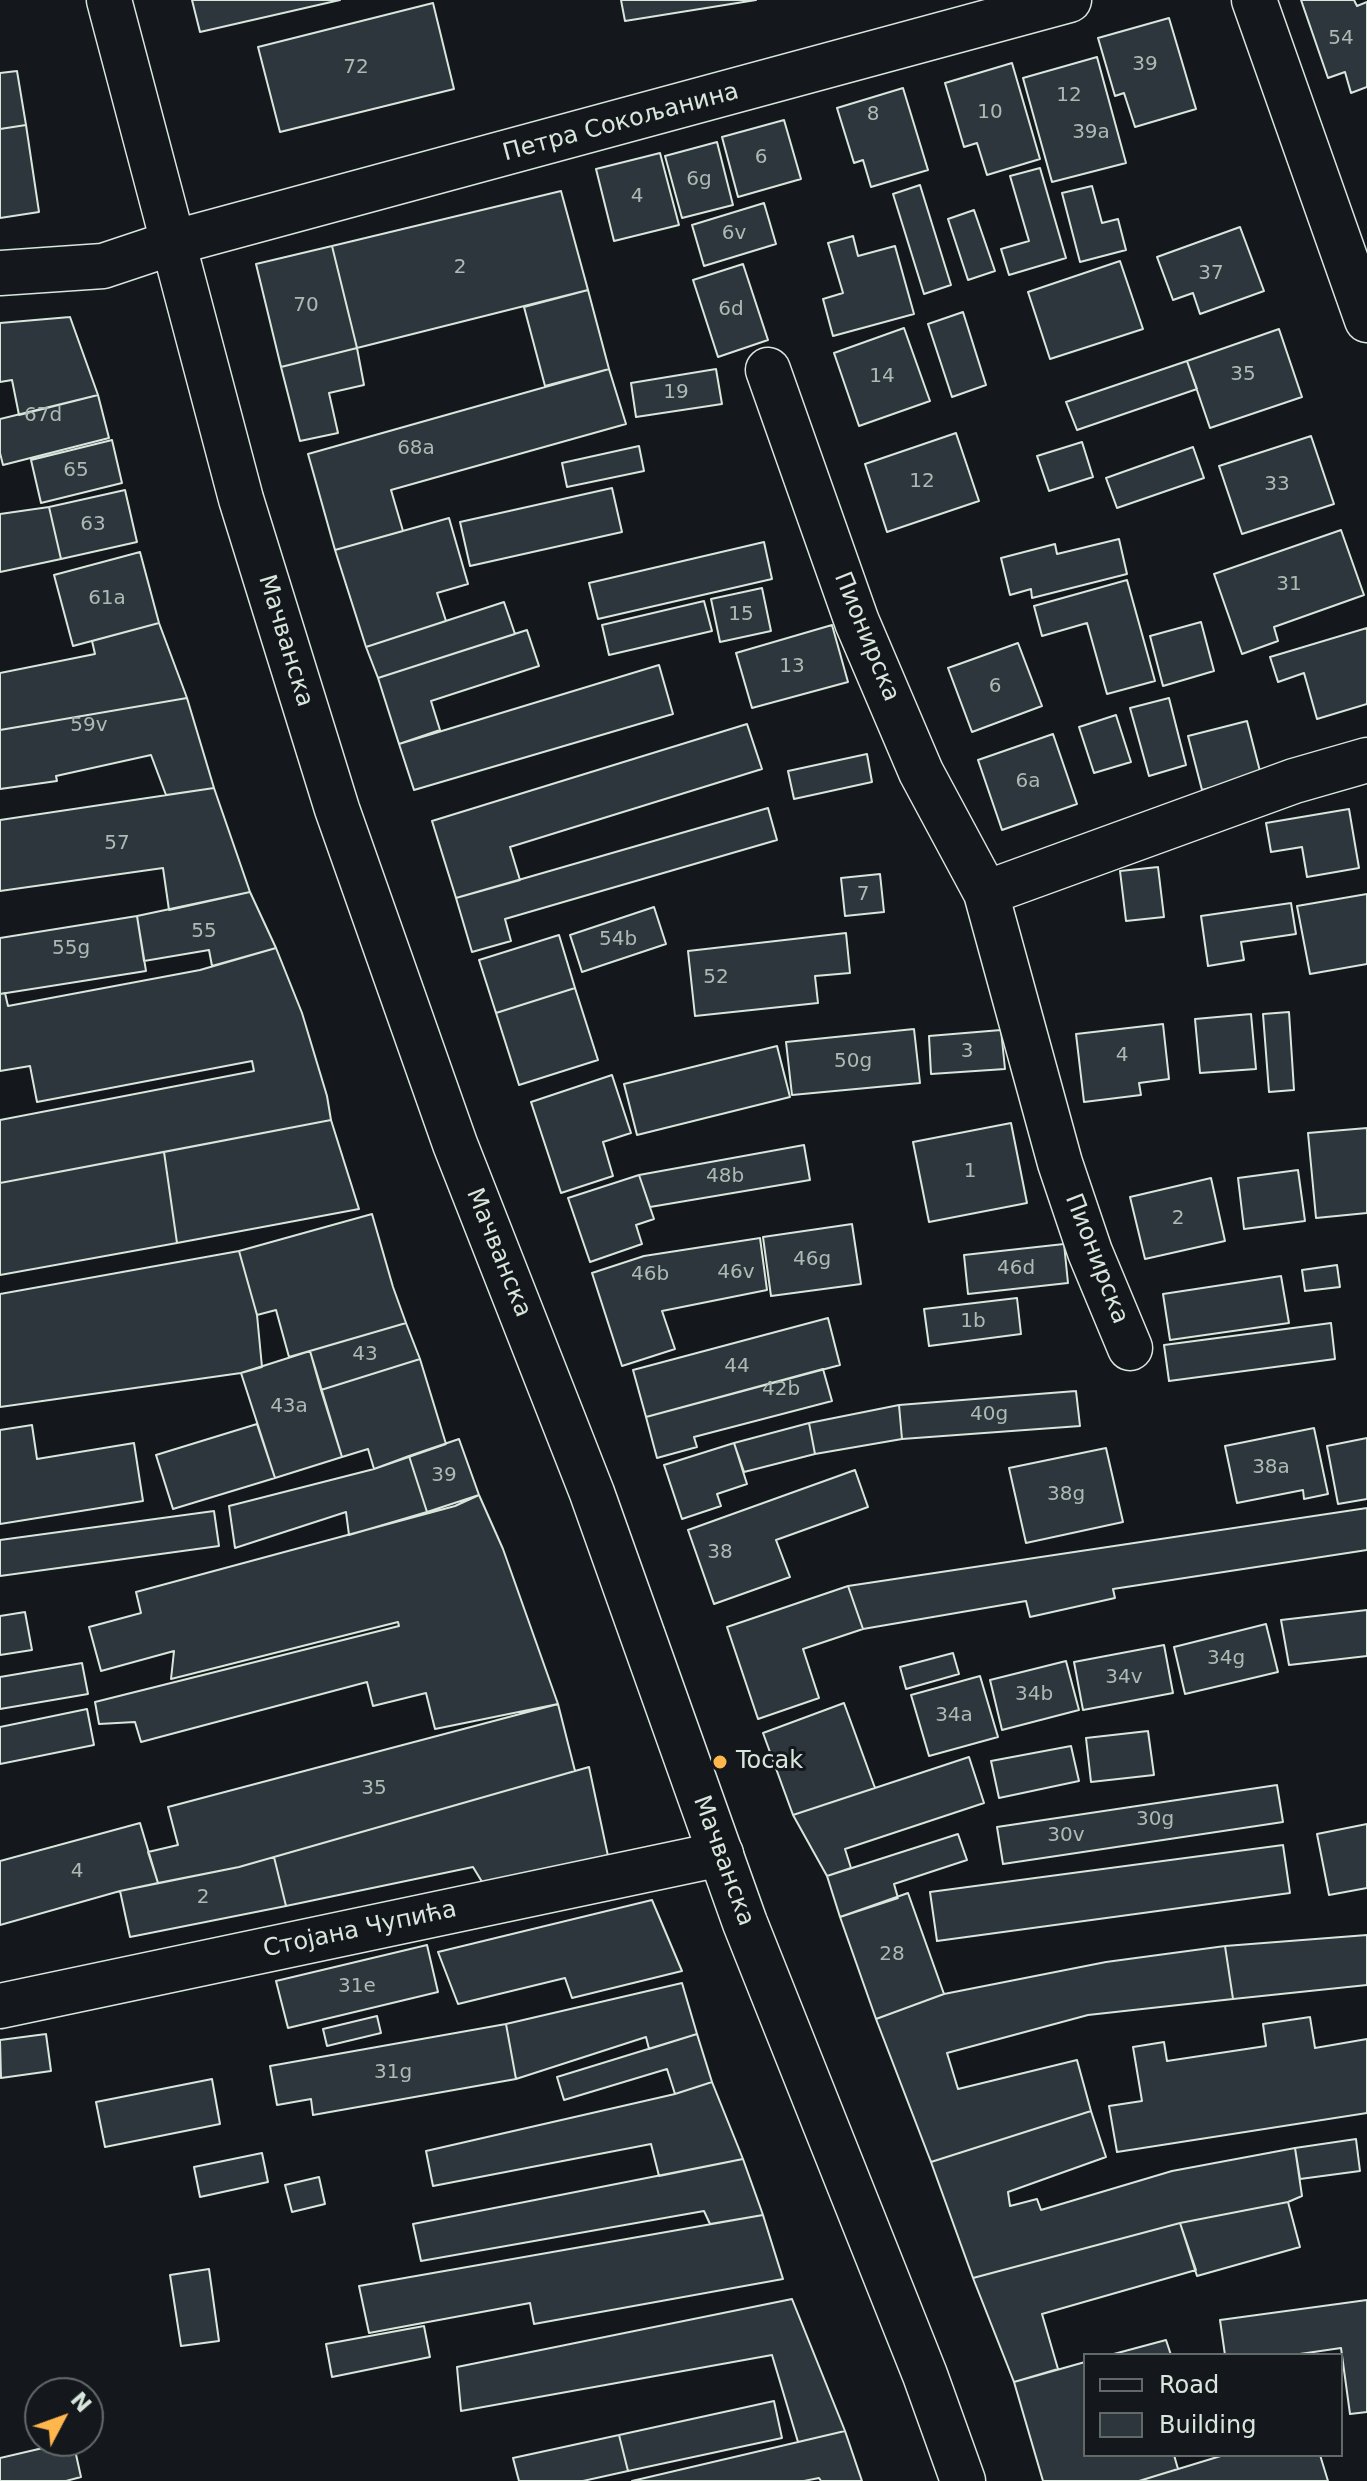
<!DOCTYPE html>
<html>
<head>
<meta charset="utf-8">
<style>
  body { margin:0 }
  #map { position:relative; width:1367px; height:2481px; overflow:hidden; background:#14181c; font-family:"DejaVu Sans",sans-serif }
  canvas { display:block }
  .legend { position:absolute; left:1083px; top:2353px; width:260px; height:104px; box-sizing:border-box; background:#14181c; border:2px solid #626a69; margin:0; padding:10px 14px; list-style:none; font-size:24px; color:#d8e6dc }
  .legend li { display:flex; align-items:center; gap:16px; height:40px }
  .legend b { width:40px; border:2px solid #626a69 }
  .north { position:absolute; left:24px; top:2377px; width:80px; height:80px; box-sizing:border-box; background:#14181c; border:2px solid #626a69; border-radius:50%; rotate:49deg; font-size:22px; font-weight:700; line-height:32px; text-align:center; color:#d8e6dc }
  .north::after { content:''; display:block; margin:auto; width:28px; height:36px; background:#ffb74d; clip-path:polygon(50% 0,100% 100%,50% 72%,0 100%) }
</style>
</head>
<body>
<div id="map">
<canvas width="1367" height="2481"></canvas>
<ul class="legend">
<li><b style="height:10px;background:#14181c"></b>Road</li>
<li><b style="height:22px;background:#2c363c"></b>Building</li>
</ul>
<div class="north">N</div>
</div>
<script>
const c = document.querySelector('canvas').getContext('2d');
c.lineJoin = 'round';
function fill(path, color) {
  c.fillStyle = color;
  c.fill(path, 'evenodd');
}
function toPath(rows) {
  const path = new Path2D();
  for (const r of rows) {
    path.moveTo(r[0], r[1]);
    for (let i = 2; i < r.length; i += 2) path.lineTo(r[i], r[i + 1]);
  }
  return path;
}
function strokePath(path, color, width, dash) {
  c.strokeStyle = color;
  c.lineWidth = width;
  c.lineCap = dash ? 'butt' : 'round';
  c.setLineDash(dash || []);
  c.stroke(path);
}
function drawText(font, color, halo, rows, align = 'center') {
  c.font = font + ' "DejaVu Sans",sans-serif';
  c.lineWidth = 6;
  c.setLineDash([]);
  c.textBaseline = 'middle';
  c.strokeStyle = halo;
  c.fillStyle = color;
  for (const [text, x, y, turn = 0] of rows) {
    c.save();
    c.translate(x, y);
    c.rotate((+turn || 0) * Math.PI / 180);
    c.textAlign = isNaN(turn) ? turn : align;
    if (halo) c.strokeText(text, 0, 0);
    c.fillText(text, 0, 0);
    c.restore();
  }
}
const building = toPath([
  [192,0,340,0,200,32,192,0],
  [621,0,756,0,625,21,621,0],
  [1301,0,1354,0,1357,6,1367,2,1367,87,1351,93,1345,72,1328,78,1301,0],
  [433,3,454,89,280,132,258,47,433,3],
  [1169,18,1196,109,1135,127,1124,93,1115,96,1098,38,1169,18],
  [1097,57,1126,163,1052,182,1023,78,1097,57],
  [1012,63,1040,159,987,175,977,143,964,147,945,83,1012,63],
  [17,71,26,125,0,129,0,73,17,71],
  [903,88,928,170,871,187,863,160,854,163,837,108,903,88],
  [784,120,801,179,738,197,722,137,784,120],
  [26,125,39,212,0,218,0,129,26,125],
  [717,142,733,205,682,218,665,156,717,142],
  [660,153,679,225,614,241,596,169,660,153],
  [1040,168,1066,258,1009,275,1001,249,1029,241,1010,176,1040,168],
  [920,185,951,285,924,294,893,194,920,185],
  [1092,186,1102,223,1118,219,1126,250,1080,262,1062,193,1092,186],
  [561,191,588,290,357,348,332,246,561,191],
  [764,203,776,244,704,266,692,225,764,203],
  [974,210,995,271,968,280,948,219,974,210],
  [1240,227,1264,291,1200,314,1193,293,1173,300,1157,257,1240,227],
  [853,236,858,256,895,246,914,314,833,336,823,299,843,293,828,243,853,236],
  [332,246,357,348,281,367,256,264,332,246],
  [1120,261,1143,329,1050,359,1028,292,1120,261],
  [743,264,768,340,718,357,693,280,743,264],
  [588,290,609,369,545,386,524,307,588,290],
  [963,312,986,385,952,397,928,324,963,312],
  [70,317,98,395,19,415,12,380,0,382,0,323,70,317],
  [904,328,930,401,859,426,834,353,904,328],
  [1279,329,1302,397,1210,428,1187,361,1279,329],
  [357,348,364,385,329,393,338,433,300,441,281,367,357,348],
  [1187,361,1197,389,1077,430,1066,402,1187,361],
  [609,369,626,424,391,490,403,531,335,550,308,454,609,369],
  [716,369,722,404,636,417,631,383,716,369],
  [98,395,109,438,3,465,0,453,0,419,98,395],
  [956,433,979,501,887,532,865,464,956,433],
  [1311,436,1334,504,1242,534,1219,466,1311,436],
  [112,440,122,483,41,503,31,460,112,440],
  [1082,442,1093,477,1049,491,1037,456,1082,442],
  [639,446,644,471,567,487,562,463,639,446],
  [1193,447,1204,478,1117,508,1106,478,1193,447],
  [612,488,622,532,470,566,460,522,612,488],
  [125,490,137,542,61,559,49,507,125,490],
  [49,507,61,559,0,572,0,514,49,507],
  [449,518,468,584,437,593,446,621,366,647,335,550,449,518],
  [1341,530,1364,595,1274,627,1278,641,1242,654,1214,574,1341,530],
  [1119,539,1127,574,1032,598,1031,589,1010,595,1001,558,1055,544,1057,554,1119,539],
  [764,542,772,579,598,619,589,583,764,542],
  [140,552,159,623,73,646,54,575,140,552],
  [1127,580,1155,681,1107,694,1087,623,1042,636,1034,606,1127,580],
  [762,588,771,631,720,642,711,599,762,588],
  [704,601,712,631,609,655,602,625,704,601],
  [504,602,515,634,378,678,366,647,504,602],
  [1201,622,1214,671,1163,686,1150,636,1201,622],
  [159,623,187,698,0,730,0,673,95,654,92,641,159,623],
  [832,625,848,682,752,708,736,653,832,625],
  [1367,628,1367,704,1317,719,1304,673,1278,682,1270,657,1367,628],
  [527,630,539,666,431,701,440,730,399,744,378,678,527,630],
  [1018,643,1042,706,972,732,948,668,1018,643],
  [659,665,673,714,414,790,399,744,659,665],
  [187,698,214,788,166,795,151,755,56,776,57,781,0,789,0,730,187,698],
  [1169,698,1186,765,1149,776,1130,708,1169,698],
  [1116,715,1131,762,1094,773,1079,727,1116,715],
  [1247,721,1261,775,1202,790,1188,736,1247,721],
  [747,724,762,769,510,847,520,880,456,898,432,821,747,724],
  [1053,734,1077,804,1002,830,978,760,1053,734],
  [867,754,872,782,794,799,788,771,867,754],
  [214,788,250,892,169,910,163,868,0,891,0,820,214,788],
  [768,808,777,840,505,919,511,941,472,952,456,898,768,808],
  [1349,809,1359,868,1307,877,1302,847,1271,852,1266,823,1349,809],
  [1158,867,1164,917,1126,921,1120,871,1158,867],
  [880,874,884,912,845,916,841,878,880,874],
  [250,892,276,948,212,966,209,950,144,961,137,916,250,892],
  [1367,894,1367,964,1310,974,1297,906,1367,894],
  [1291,903,1296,934,1241,942,1244,960,1208,966,1201,916,1291,903],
  [654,907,666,944,582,972,570,935,654,907],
  [137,916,146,971,0,994,0,938,137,916],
  [846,933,850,973,815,976,818,1003,695,1016,688,951,846,933],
  [559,935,575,988,496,1013,479,960,559,935],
  [276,948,302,1013,327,1096,331,1120,0,1183,0,1120,254,1071,252,1061,37,1102,30,1066,0,1071,0,994,5,993,8,1006,200,970,276,948],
  [575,988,598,1060,519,1085,496,1013,575,988],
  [1289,1012,1294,1090,1269,1092,1263,1014,1289,1012],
  [1251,1014,1256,1069,1200,1073,1195,1019,1251,1014],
  [1163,1024,1169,1079,1139,1083,1141,1095,1084,1102,1076,1034,1163,1024],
  [914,1029,920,1083,792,1095,786,1042,914,1029],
  [1001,1030,1005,1069,931,1074,929,1036,1001,1030],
  [777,1046,790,1097,637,1135,624,1084,777,1046],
  [612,1075,631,1133,603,1142,613,1176,561,1193,531,1102,612,1075],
  [331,1120,359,1209,177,1243,164,1152,331,1120],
  [1011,1123,1027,1203,929,1222,913,1142,1011,1123],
  [1367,1128,1367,1213,1316,1218,1308,1133,1367,1128],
  [804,1145,810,1180,650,1207,639,1175,804,1145],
  [164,1152,177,1243,0,1275,0,1183,164,1152],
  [1298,1170,1305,1221,1244,1229,1238,1178,1298,1170],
  [639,1175,654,1219,636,1225,642,1244,590,1262,568,1198,639,1175],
  [1211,1178,1225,1241,1145,1259,1130,1197,1211,1178],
  [372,1214,393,1287,406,1323,289,1357,276,1310,257,1315,239,1251,372,1214],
  [852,1224,861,1284,771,1296,763,1237,852,1224],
  [760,1238,767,1290,662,1311,675,1349,622,1366,592,1273,644,1256,760,1238],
  [1064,1244,1068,1283,968,1294,964,1255,1064,1244],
  [239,1251,257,1315,262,1367,241,1373,0,1407,0,1294,239,1251],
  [1337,1265,1340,1287,1305,1291,1302,1270,1337,1265],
  [1281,1276,1289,1323,1170,1340,1163,1294,1281,1276],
  [1017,1298,1021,1334,929,1346,924,1309,1017,1298],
  [828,1318,840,1365,646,1417,633,1370,828,1318],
  [406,1323,420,1359,321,1390,310,1351,406,1323],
  [1331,1323,1335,1359,1169,1381,1164,1345,1331,1323],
  [310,1351,342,1457,275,1478,241,1373,310,1351],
  [420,1359,446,1444,374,1469,368,1449,342,1457,321,1390,420,1359],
  [823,1369,832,1401,694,1437,697,1447,657,1458,646,1417,823,1369],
  [1076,1391,1080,1426,902,1439,899,1405,1076,1391],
  [899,1405,902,1439,815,1454,809,1423,899,1405],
  [809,1423,815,1454,744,1472,734,1443,809,1423],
  [257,1424,275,1478,173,1509,156,1455,257,1424],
  [32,1425,37,1459,134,1443,143,1501,0,1524,0,1430,32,1425],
  [1314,1428,1328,1494,1304,1499,1303,1490,1237,1503,1225,1446,1314,1428],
  [1367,1438,1367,1499,1338,1504,1327,1446,1367,1438],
  [459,1439,479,1495,427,1512,409,1456,459,1439],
  [734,1443,747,1484,717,1494,721,1506,682,1519,664,1465,734,1443],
  [1106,1448,1123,1522,1026,1543,1009,1468,1106,1448],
  [409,1456,427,1512,349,1535,346,1512,235,1548,229,1506,374,1469,409,1456],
  [855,1470,868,1507,776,1540,790,1577,714,1604,688,1530,855,1470],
  [479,1495,503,1549,558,1704,435,1729,426,1693,373,1706,367,1682,141,1742,135,1722,99,1724,95,1702,399,1626,398,1622,171,1679,174,1651,101,1671,89,1627,141,1613,136,1592,455,1506,479,1495],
  [1367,1508,1367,1550,1113,1589,1115,1598,1030,1617,1026,1601,863,1629,848,1586,1367,1508],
  [214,1511,219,1546,0,1576,0,1540,214,1511],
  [848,1586,863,1629,803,1649,819,1698,758,1719,727,1627,848,1586],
  [1367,1610,1367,1656,1289,1665,1281,1620,1367,1610],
  [25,1612,32,1650,0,1655,0,1616,25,1612],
  [1266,1624,1278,1672,1185,1694,1174,1647,1266,1624],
  [1164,1645,1173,1693,1083,1710,1074,1662,1164,1645],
  [953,1653,959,1674,906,1689,900,1667,953,1653],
  [1066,1661,1079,1710,1002,1730,990,1680,1066,1661],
  [82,1663,88,1694,0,1709,0,1677,82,1663],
  [980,1676,998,1737,929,1756,911,1695,980,1676],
  [844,1703,875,1788,793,1815,763,1733,844,1703],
  [558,1704,575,1771,239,1867,158,1883,148,1852,178,1845,168,1807,558,1704],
  [87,1709,94,1745,0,1764,0,1727,87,1709],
  [1148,1731,1154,1775,1091,1782,1086,1738,1148,1731],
  [1071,1746,1079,1781,999,1798,991,1761,1071,1746],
  [969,1757,984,1803,845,1849,851,1868,827,1876,793,1815,969,1757],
  [589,1767,611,1870,490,1895,473,1867,286,1906,274,1857,589,1767],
  [1277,1785,1283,1822,1003,1864,997,1827,1277,1785],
  [140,1823,158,1883,120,1891,0,1925,0,1861,140,1823],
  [1367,1824,1367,1888,1329,1895,1317,1834,1367,1824],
  [958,1834,967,1860,894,1884,898,1898,840,1917,827,1876,958,1834],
  [1283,1845,1290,1893,937,1941,930,1892,1283,1845],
  [274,1857,286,1906,130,1937,120,1891,239,1867,274,1857],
  [908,1893,944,1994,876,2019,840,1917,908,1893],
  [652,1900,682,1971,572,1998,565,1978,458,2004,438,1952,652,1900],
  [1367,1935,1367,1985,1233,1999,1225,1946,1367,1935],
  [427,1945,438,1992,288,2028,276,1981,427,1945],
  [1225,1946,1233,1999,1088,2015,947,2053,958,2089,1077,2060,1091,2111,931,2162,876,2019,944,1994,1106,1962,1225,1946],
  [682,1983,697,2034,649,2049,646,2037,516,2079,506,2024,682,1983],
  [377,2016,381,2033,327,2046,323,2029,377,2016],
  [1310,2017,1315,2048,1367,2039,1367,2113,1117,2152,1109,2106,1142,2101,1133,2047,1164,2042,1167,2061,1266,2046,1263,2024,1310,2017],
  [506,2024,516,2079,313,2115,311,2099,277,2105,270,2066,506,2024],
  [46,2034,51,2071,1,2078,0,2040,46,2034],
  [697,2034,712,2082,675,2094,667,2069,564,2100,557,2077,697,2034],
  [212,2079,220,2124,105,2147,96,2102,212,2079],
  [712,2082,743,2159,659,2176,651,2144,433,2186,426,2151,675,2094,712,2082],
  [1091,2111,1106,2157,1008,2192,1010,2206,1037,2199,1041,2210,1172,2171,1295,2148,1302,2196,1288,2202,1180,2223,973,2278,931,2162,1091,2111],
  [1356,2139,1360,2171,1300,2179,1295,2148,1356,2139],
  [262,2153,268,2182,200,2197,194,2167,262,2153],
  [743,2159,763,2215,710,2224,704,2211,421,2261,413,2224,743,2159],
  [319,2177,325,2204,292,2212,285,2185,319,2177],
  [1288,2202,1300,2247,1197,2276,1180,2223,1288,2202],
  [763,2215,783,2279,534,2324,530,2303,369,2333,359,2286,763,2215],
  [1180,2223,1196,2270,1042,2314,1058,2369,1014,2382,973,2278,1180,2223],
  [209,2269,219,2341,181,2346,170,2275,209,2269],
  [792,2299,845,2431,798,2442,772,2355,461,2411,457,2367,792,2299],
  [1367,2300,1367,2412,1350,2414,1341,2348,1293,2355,1225,2355,1220,2320,1367,2300],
  [424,2326,430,2357,332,2377,326,2344,424,2326],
  [1166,2340,1171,2355,1110,2355,1166,2340],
  [1085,2362,1085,2455,1174,2455,1178,2469,1139,2481,1043,2481,1014,2382,1085,2362],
  [774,2401,782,2438,628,2471,619,2435,774,2401],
  [845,2431,862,2481,821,2481,819,2478,804,2481,632,2481,845,2431],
  [619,2435,628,2471,583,2481,519,2481,513,2458,619,2435],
  [73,2441,81,2477,66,2481,0,2481,0,2458,73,2441],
  [1224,2455,1320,2455,1328,2481,1139,2481,1224,2455]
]);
fill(building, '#2c363c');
strokePath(building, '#d8e6dc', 2);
const minor = toPath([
  [1254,0,1367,320],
  [0,273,103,266,172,243,1069,0],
  [768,370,857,622,921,772,986,893,1060,1163,1090,1252,1130,1348],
  [986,893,1294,781,1367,760],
  [0,2006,721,1854]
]);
const secondary = toPath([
  [109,0,241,499,337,809,455,1144,592,1493,745,1923,925,2375,963,2481]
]);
strokePath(minor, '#d8e6dc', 47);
strokePath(secondary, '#d8e6dc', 47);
strokePath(minor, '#14181c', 44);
strokePath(secondary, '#14181c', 44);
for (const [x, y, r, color] of [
  [720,1762,8,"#ffb74d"]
]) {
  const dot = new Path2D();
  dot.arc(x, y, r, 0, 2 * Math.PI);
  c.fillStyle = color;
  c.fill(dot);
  strokePath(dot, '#14181c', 3);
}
drawText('20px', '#adbab4', null, [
  ["54",1341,39],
  ["39",1145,65],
  ["72",356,68],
  ["12",1069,96],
  ["10",990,113],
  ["8",873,115],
  ["39a",1091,133],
  ["6",761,158],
  ["6g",699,180],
  ["4",637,197],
  ["6v",734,234],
  ["2",460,268],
  ["37",1211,274],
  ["70",306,306],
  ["6d",731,310],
  ["35",1243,375],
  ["14",882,377],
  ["19",676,393],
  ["67d",43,416],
  ["68a",416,449],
  ["65",76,471],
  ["12",922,482],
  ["33",1277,485],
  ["63",93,525],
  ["31",1289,585],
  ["61a",107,599],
  ["15",741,615],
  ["13",792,667],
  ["6",995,687],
  ["59v",89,726],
  ["6a",1028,782],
  ["57",117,844],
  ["7",863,895],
  ["55",204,932],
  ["54b",618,940],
  ["55g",71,949],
  ["52",716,978],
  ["3",967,1052],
  ["4",1122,1056],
  ["50g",853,1062],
  ["1",970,1172],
  ["48b",725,1177],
  ["2",1178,1219],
  ["46g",812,1260],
  ["46d",1016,1269],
  ["46v",736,1273],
  ["46b",650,1275],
  ["1b",973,1322],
  ["43",365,1355],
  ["44",737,1367],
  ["42b",781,1390],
  ["43a",289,1407],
  ["40g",989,1415],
  ["38a",1271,1468],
  ["39",444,1476],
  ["38g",1066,1495],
  ["38",720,1553],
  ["34g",1226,1659],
  ["34v",1124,1678],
  ["34b",1034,1695],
  ["34a",954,1716],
  ["35",374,1789],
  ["30g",1155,1820],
  ["30v",1066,1836],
  ["4",77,1872],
  ["2",203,1898],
  ["28",892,1955],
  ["31e",357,1987],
  ["31g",393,2073]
]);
drawText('24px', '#d8e6dc', '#14181c', [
  ["Петра Сокољанина",621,123,-15],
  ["Пионирска",866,637,68],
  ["Мачванска",285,641,73],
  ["Мачванска",498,1253,68],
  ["Пионирска",1096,1259,69],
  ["Мачванска",723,1861,70],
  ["Стојана Чупића",360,1930,-12]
]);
drawText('24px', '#d8e6dc', '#14181c', [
  ["Tocak",736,1762]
], 'left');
</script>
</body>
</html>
